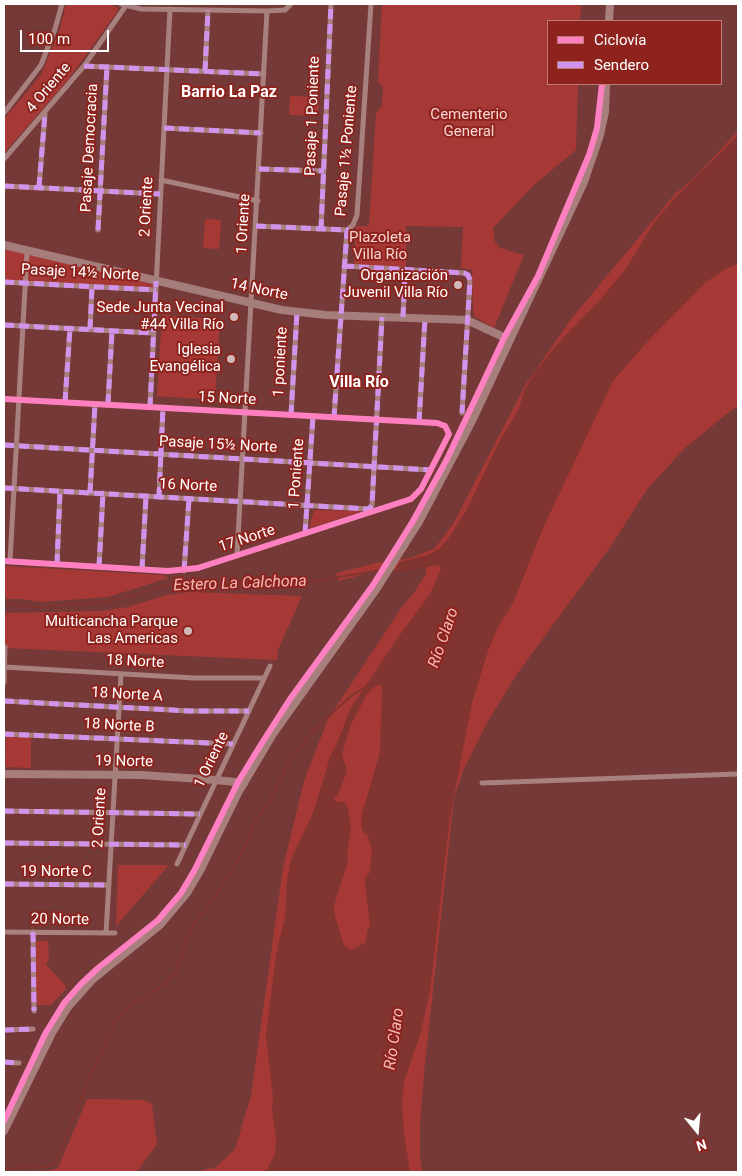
<!DOCTYPE html>
<html>
<head>
<meta charset="utf-8">
<style>
  body { margin:0 }
  #map { position:relative; width:742px; height:1176px; overflow:hidden; background:#753a37; font-family:Roboto,sans-serif }
  canvas { display:block }
  .frame { position:absolute; inset:0; border:5px solid #fff; pointer-events:none }
  .legend { position:absolute; left:547px; top:20px; width:175px; height:65px; box-sizing:border-box; background:#8e231e; border:1px solid #bb7b78; margin:0; padding:6px 9px; list-style:none; font-size:15px; color:#fff }
  .legend li { display:flex; align-items:center; gap:10px; height:25px }
  .legend b { width:25px; border:1px solid #bb7b78 }
  .north { position:absolute; left:672px; top:1106px; width:50px; height:50px; -webkit-text-stroke:4px #8e231e; paint-order:stroke; rotate:163deg; font-size:14px; font-weight:700; line-height:20px; text-align:center; color:#fff }
  .north::after { content:''; display:block; margin:auto; width:18px; height:22px; background:#fff; clip-path:polygon(50% 0,100% 100%,50% 72%,0 100%) }
  .scale { position:absolute; left:20px; top:30px; width:89px; height:22px; box-sizing:border-box; border:2px solid #fff; border-top:0; padding-left:6px; font-size:15px; line-height:18px; white-space:nowrap; color:#fff; -webkit-text-stroke:4px #8e231e; paint-order:stroke }
</style>
</head>
<body>
<div id="map">
<canvas width="742" height="1176"></canvas>
<div class="frame"></div>
<ul class="legend">
<li><b style="height:6px;background:#ff80c0"></b>Ciclovía</li>
<li><b style="height:6px;background:#d193ec"></b>Sendero</li>
</ul>
<div class="north">N</div>
<div class="scale">100 m</div>
</div>
<script>
const c = document.querySelector('canvas').getContext('2d');
c.lineJoin = 'round';
function fill(path, color) {
  c.fillStyle = color;
  c.fill(path, 'evenodd');
}
function toPath(rows) {
  const path = new Path2D();
  for (const r of rows) {
    path.moveTo(r[0], r[1]);
    for (let i = 2; i < r.length; i += 2) path.lineTo(r[i], r[i + 1]);
  }
  return path;
}
function strokePath(path, color, width, dash) {
  c.strokeStyle = color;
  c.lineWidth = width;
  c.lineCap = dash ? 'butt' : 'round';
  c.setLineDash(dash || []);
  c.stroke(path);
}
function drawText(font, color, halo, rows, align = 'center') {
  c.font = font + ' Roboto,sans-serif';
  c.lineWidth = 4;
  c.setLineDash([]);
  c.textBaseline = 'middle';
  c.strokeStyle = halo;
  c.fillStyle = color;
  for (const [text, x, y, turn = 0] of rows) {
    c.save();
    c.translate(x, y);
    c.rotate((+turn || 0) * Math.PI / 180);
    c.textAlign = isNaN(turn) ? turn : align;
    if (halo) c.strokeText(text, 0, 0);
    c.fillText(text, 0, 0);
    c.restore();
  }
}
fill(toPath([
  [66,4,111,4,118,8,117,12,67,81,4,153,4,119,41,75,60,29],
  [382,4,581,4,580,21,548,21,548,84,578,84,576,150,534,185,493,228,495,242,500,248,524,255,494,328,475,317,473,312,472,270,461,268,463,227,406,226,406,267,354,266,356,226,373,226,369,226,376,113,382,106,383,87,378,82],
  [290,96,319,97,318,116,289,115],
  [738,131,738,405,685,448,648,488,611,546,517,674,487,723,463,771,454,798,424,1073,420,1125,420,1154,422,1172,201,1172,203,1170,216,1167,235,1149,251,1096,283,868,304,781,328,719,402,607,415,591,426,574,426,567,375,571,339,581,336,573,376,563,411,558,435,548,453,524,526,384,571,319,675,194,695,177],
  [205,219,221,220,219,249,203,248],
  [4,246,154,283,153,288,4,281],
  [162,315,220,319,215,400,157,396],
  [314,510,363,511,309,528],
  [4,566,163,575,168,578,108,597,41,602,21,599,4,599],
  [190,592,302,596,278,650,277,660,4,648,4,613,102,611,128,607,167,595],
  [6,736,31,737,31,768,5,767],
  [118,865,169,865,116,926],
  [36,941,48,941,49,958,46,964,65,985,66,989,51,1005,34,1005],
  [87,1099,144,1100,152,1104,157,1144,137,1172,23,1172,52,1170,58,1168]
]), '#a63936');
fill(toPath([
  [738,135,738,264,726,269,706,282,649,340,613,381,543,528,513,603,498,627,488,651,472,703,450,817,430,991,420,1035,404,1082,402,1103,404,1134,410,1172,262,1172,267,1170,275,1153,276,1137,272,1111,273,1097,266,1036,276,954,285,917,287,881,291,859,313,813,330,757,338,741,349,711,396,640,430,594,441,569,439,565,394,573,400,562,428,555,439,549,448,539,467,509,498,444,519,408,524,391,535,372,558,343,601,299,627,267,655,221,675,198],
  [380,685,382,687,380,752,362,814,361,824,363,832,368,836,372,850,370,872,365,878,365,883,370,925,367,931,366,942,351,950,344,945,335,916,334,906,348,861,347,854,351,828,348,809,345,802,337,802,334,799,339,793,347,771,342,754,351,724,367,694,374,687]
]), '#823430');
strokePath(toPath([
  [4,604,39,607,103,602,120,599,164,585,174,584,214,585,275,581,299,584,386,569],
  [4,1170,24,1166,46,1167,56,1162,92,1071,117,1019,129,1007,166,983,176,972,190,929,205,911,222,886,242,853,256,820,272,797,288,763,310,735,329,716,351,696,367,686]
]), '#823430', 2);
strokePath(toPath([
  [121,4,141,9,267,11,285,10,291,4],
  [84,66,264,74],
  [205,71,208,10],
  [4,113,41,65,55,29,62,4],
  [164,128,261,133],
  [4,159,84,66,127,4],
  [259,169,324,171],
  [161,180,258,201],
  [4,186,160,194],
  [39,187,45,114],
  [256,226,347,230],
  [321,229,331,4],
  [98,230,107,67],
  [344,266,464,273,468,275,470,280,462,413],
  [4,282,156,290],
  [403,317,405,270],
  [4,325,153,333],
  [90,329,92,287],
  [4,399,437,423,445,426,449,434,421,489,411,499,198,568,168,571,4,561],
  [65,402,70,328],
  [108,404,112,331],
  [150,407,170,9],
  [291,415,297,312],
  [334,417,347,230,353,225,357,215,371,4],
  [419,422,425,318],
  [4,445,431,470],
  [4,488,369,509,372,505,382,317],
  [90,493,95,404],
  [159,497,163,407],
  [305,534,313,416],
  [237,556,267,11],
  [10,561,27,252],
  [57,564,60,491],
  [99,567,103,493],
  [142,569,146,496],
  [184,571,189,499],
  [4,667,194,678,264,678],
  [4,683,5,647],
  [4,701,190,711,249,711],
  [4,734,233,744],
  [482,783,738,774],
  [4,811,200,814],
  [4,843,186,845],
  [177,864,270,666],
  [4,884,109,885],
  [4,932,115,933],
  [33,932,34,1011],
  [106,933,121,674],
  [4,1030,33,1029],
  [4,1062,19,1063]
]), '#a8817f', 5);
strokePath(toPath([
  [4,245,282,310,326,315,467,320,510,340],
  [4,774,141,775,216,780,244,783]
]), '#a57d7b', 8);
strokePath(toPath([
  [609,21,610,4],
  [4,1131,52,1033,68,1007,92,980,160,925,187,893,201,869,238,793,273,734,375,591,420,520,471,423,584,182,600,135,605,112,606,84]
]), '#a7807e', 8);
strokePath(toPath([
  [84,66,264,74],
  [205,71,208,10],
  [164,128,261,133],
  [259,169,324,171],
  [4,186,160,194],
  [39,187,45,113],
  [256,226,347,230,334,417],
  [321,229,331,4],
  [98,230,107,67],
  [344,266,464,273,468,275,470,280,462,413],
  [4,282,156,290],
  [403,317,405,270],
  [4,325,153,333],
  [90,329,92,287],
  [65,402,70,328],
  [108,404,112,331],
  [150,407,156,281],
  [291,415,297,312],
  [419,422,425,318],
  [4,445,431,470],
  [4,488,369,509,372,505,382,317],
  [90,493,95,404],
  [159,497,163,407],
  [305,534,313,416],
  [57,564,60,491],
  [99,567,103,493],
  [142,569,146,496],
  [184,571,189,499],
  [4,701,190,711,249,711],
  [4,734,233,744],
  [4,811,200,814],
  [4,843,186,845],
  [4,884,109,885],
  [33,932,34,1011],
  [4,1030,33,1029],
  [4,1062,19,1063]
]), '#d193ec', 5, [10, 5]);
strokePath(toPath([
  [4,399,437,423,445,426,449,434,421,489,411,499,198,568,168,571,4,561],
  [4,1121,45,1034,64,1003,81,984,98,968,158,920,181,893,194,871,238,782,260,746,290,699,373,585,413,521,447,459,504,338,538,276,589,155,597,128,602,84]
]), '#ff80c0', 6);
for (const [x, y, r, color] of [
  [458,285,5,"#cfbab9"],
  [234,317,5,"#cfbab9"],
  [231,359,5,"#cfbab9"],
  [188,631,5,"#cfbab9"]
]) {
  const dot = new Path2D();
  dot.arc(x, y, r, 0, 2 * Math.PI);
  c.fillStyle = color;
  c.fill(dot);
  strokePath(dot, '#8e231e', 2);
}
drawText('15px', '#fff', '#8e231e', [
  ["4 Oriente",49,88,-50],
  ["Pasaje 1 Poniente",313,116,-88],
  ["Pasaje Democracia",90,148,-87],
  ["Pasaje 1½ Poniente",347,151,-85],
  ["2 Oriente",147,207,-87],
  ["1 Oriente",244,224,-87],
  ["Pasaje 14½ Norte",80,273,3],
  ["14 Norte",259,290,12],
  ["1 poniente",281,362,-87],
  ["15 Norte",227,399,3],
  ["Pasaje 15½ Norte",218,445,3],
  ["1 Poniente",297,474,-86],
  ["16 Norte",188,486,3],
  ["17 Norte",247,539,-18],
  ["18 Norte",135,662,3],
  ["18 Norte A",127,695,3],
  ["18 Norte B",119,726,3],
  ["1 Oriente",212,760,-64],
  ["19 Norte",124,762,1],
  ["2 Oriente",100,818,-87],
  ["19 Norte C",56,872],
  ["20 Norte",60,920,1]
]);
drawText('15px', '#f9d4d3', '#8e231e', [
  ["Cementerio",469,115],
  ["General",469,132],
  ["Plazoleta",380,238],
  ["Villa Río",380,255]
]);
drawText('15px', '#fff', '#8e231e', [
  ["Organización",448,276],
  ["Juvenil Villa Río",448,293],
  ["Sede Junta Vecinal",224,308],
  ["#44 Villa Río",224,325],
  ["Iglesia",221,350],
  ["Evangélica",221,367],
  ["Multicancha Parque",178,622],
  ["Las Americas",178,639]
], 'right');
drawText('bold 16px', '#fff', '#8e231e', [
  ["Barrio La Paz",229,93],
  ["Villa Río",359,383]
]);
drawText('italic 16px', '#f4bab9', '#8e231e', [
  ["Estero La Calchona",240,584,-2],
  ["Río Claro",444,638,-71],
  ["Río Claro",395,1039,-82]
]);
</script>
</body>
</html>
